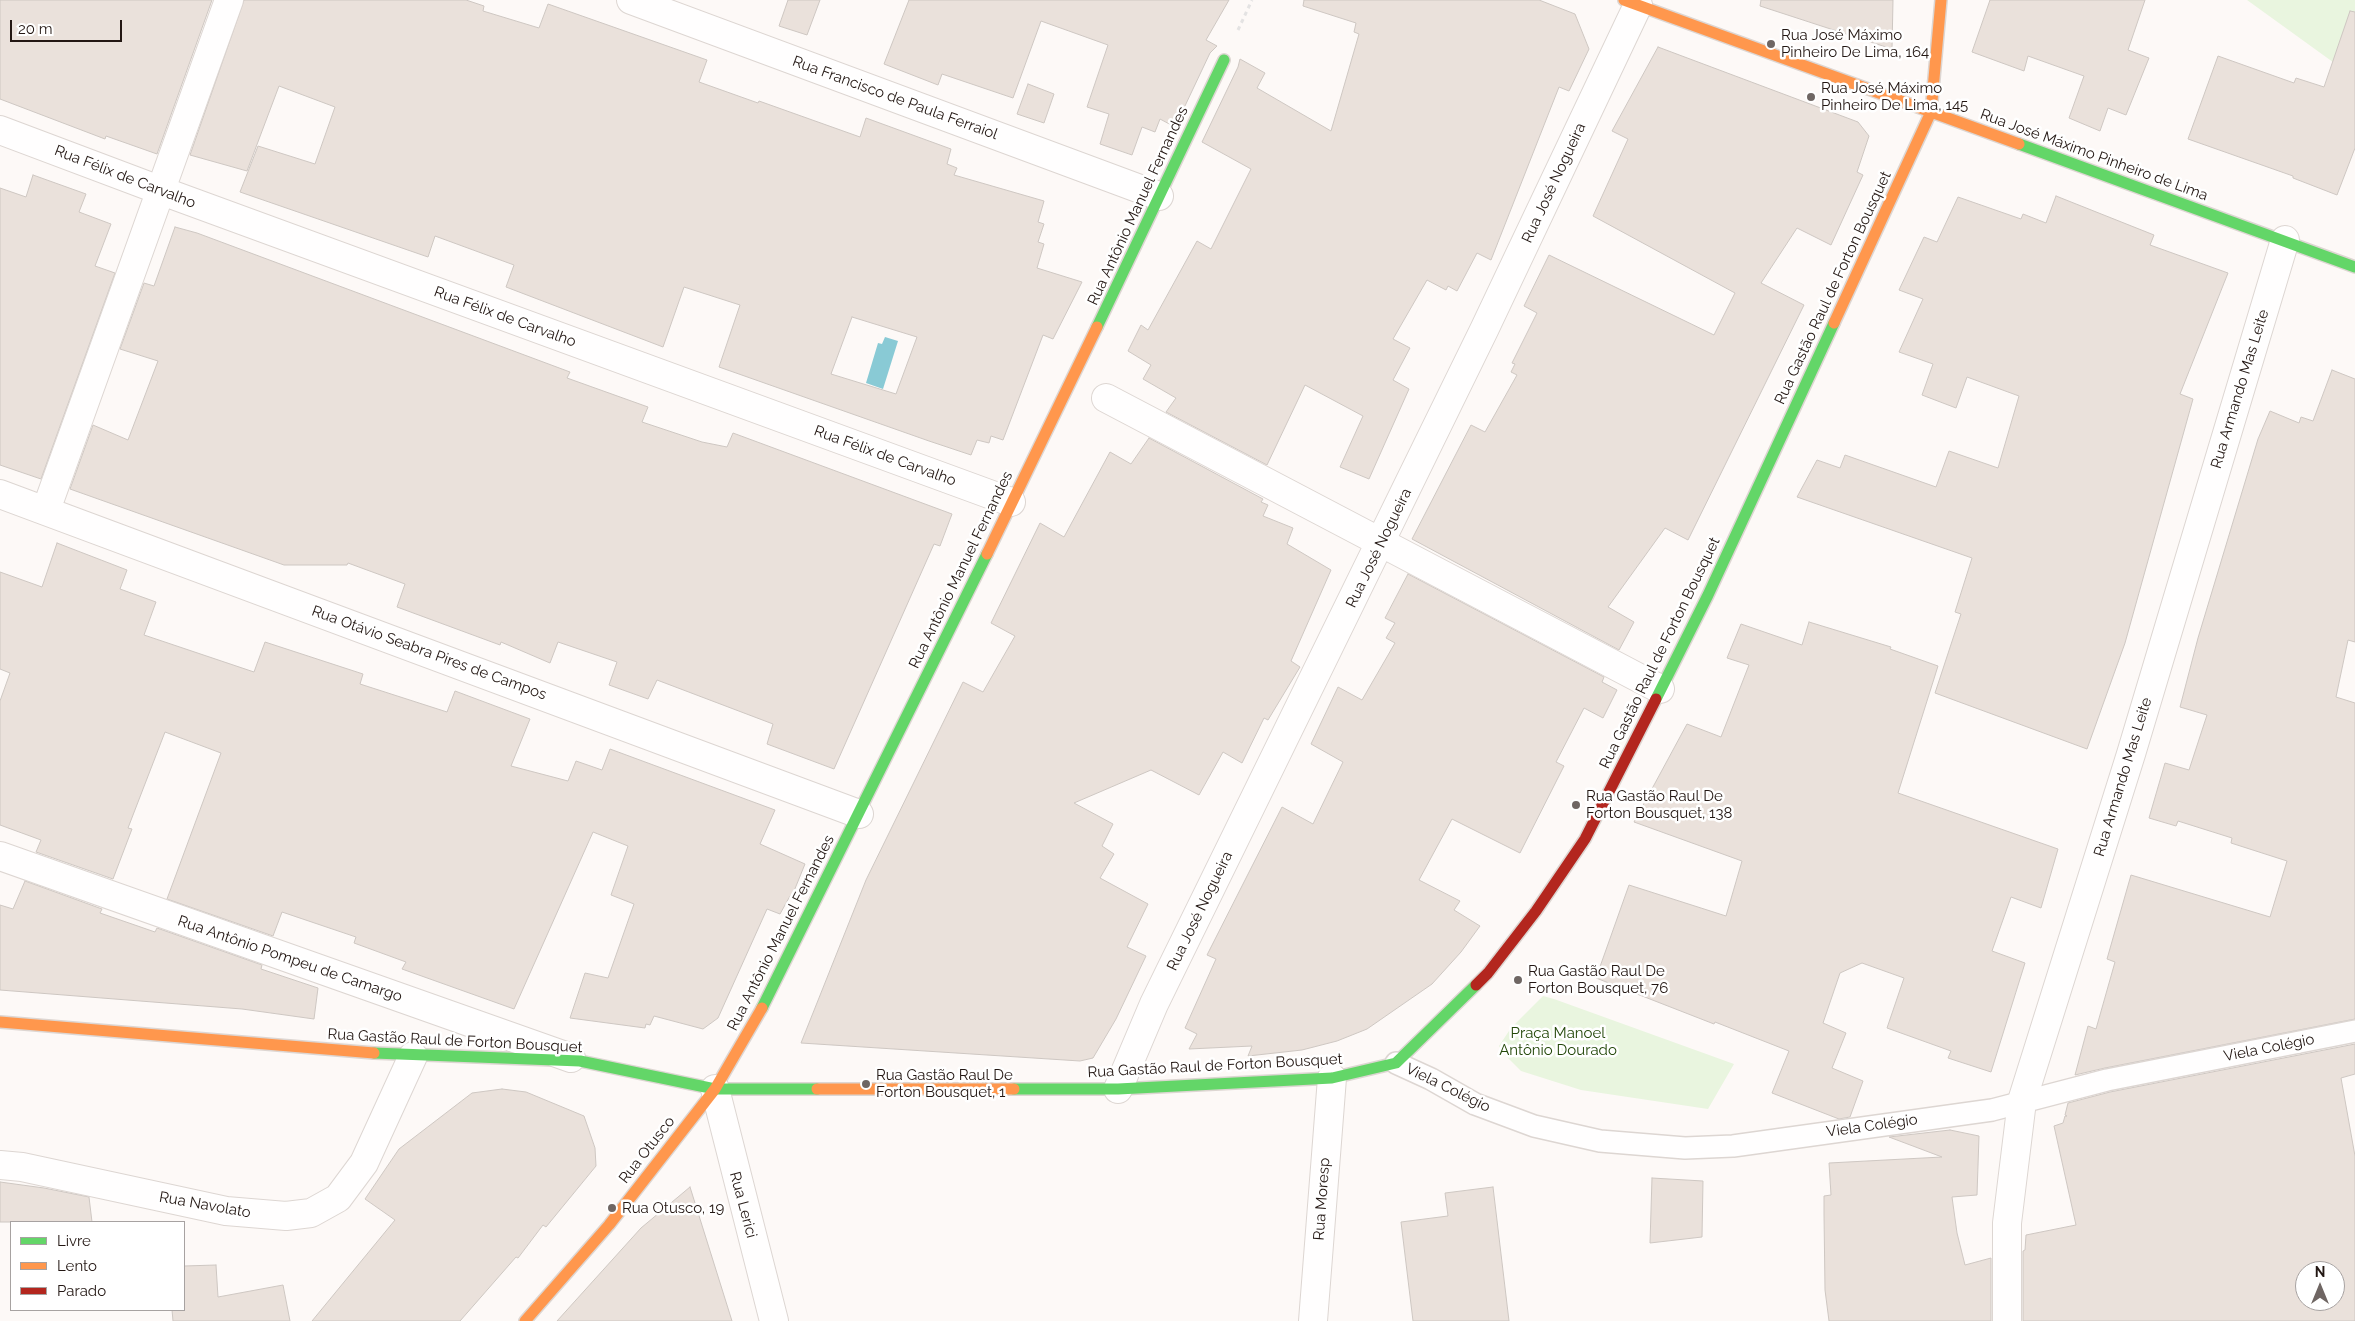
<!DOCTYPE html>
<html>
<head>
<meta charset="utf-8">
<style>
  body { margin:0 }
  #map { position:relative; width:2355px; height:1321px; overflow:hidden; background:#fdf9f7; font-family:Raleway,sans-serif }
  canvas { display:block }
  .legend { position:absolute; left:10px; top:1221px; width:175px; height:90px; box-sizing:border-box; background:#fff; border:1px solid #a7a2a1; margin:0; padding:6px 9px; list-style:none; font-size:15px; color:#231713 }
  .legend li { display:flex; align-items:center; gap:10px; height:25px }
  .legend b { width:25px; border:1px solid #a7a2a1 }
  .north { position:absolute; left:2295px; top:1261px; width:50px; height:50px; box-sizing:border-box; background:#fff; border:1px solid #a7a2a1; border-radius:50%; rotate:0deg; font-size:14px; font-weight:700; line-height:20px; text-align:center; color:#231713 }
  .north::after { content:''; display:block; margin:auto; width:18px; height:22px; background:#6f6663; clip-path:polygon(50% 0,100% 100%,50% 72%,0 100%) }
  .scale { position:absolute; left:10px; top:20px; width:112px; height:22px; box-sizing:border-box; border:2px solid #231713; border-top:0; padding-left:6px; font-size:15px; line-height:18px; white-space:nowrap; color:#231713; -webkit-text-stroke:4px #fff; paint-order:stroke }
</style>
</head>
<body>
<div id="map">
<canvas width="2355" height="1321"></canvas>
<ul class="legend">
<li><b style="height:6px;background:#63d668"></b>Livre</li>
<li><b style="height:6px;background:#ff974d"></b>Lento</li>
<li><b style="height:6px;background:#b3261e"></b>Parado</li>
</ul>
<div class="north">N</div>
<div class="scale">20 m</div>
</div>
<script>
const c = document.querySelector('canvas').getContext('2d');
c.lineJoin = 'round';
function fill(path, color) {
  c.fillStyle = color;
  c.fill(path, 'evenodd');
}
function toPath(rows) {
  const path = new Path2D();
  for (const r of rows) {
    path.moveTo(r[0], r[1]);
    for (let i = 2; i < r.length; i += 2) path.lineTo(r[i], r[i + 1]);
  }
  return path;
}
function strokePath(path, color, width, dash) {
  c.strokeStyle = color;
  c.lineWidth = width;
  c.lineCap = dash ? 'butt' : 'round';
  c.setLineDash(dash || []);
  c.stroke(path);
}
function drawText(font, color, halo, rows, align = 'center') {
  c.font = font + ' Raleway,sans-serif';
  c.lineWidth = 5;
  c.setLineDash([]);
  c.textBaseline = 'middle';
  c.strokeStyle = halo;
  c.fillStyle = color;
  for (const [text, x, y, turn = 0] of rows) {
    c.save();
    c.translate(x, y);
    c.rotate((+turn || 0) * Math.PI / 180);
    c.textAlign = isNaN(turn) ? turn : align;
    if (halo) c.strokeText(text, 0, 0);
    c.fillText(text, 0, 0);
    c.restore();
  }
}
fill(toPath([
  [2247,0,2355,0,2355,78],
  [1543,996,1554,999,1734,1064,1708,1109,1581,1090,1521,1071,1503,1053,1499,1046,1511,1028]
]), '#e9f5df');
fill(toPath([
  [885,337,898,341,883,389,866,383,878,343,882,344]
]), '#89cad5');
const building = toPath([
  [0,0,212,0,157,154,106,136,105,139,0,99,0,0],
  [244,0,466,0,484,6,483,11,539,28,548,4,707,60,699,82,758,103,759,101,860,137,866,118,951,149,947,164,957,168,954,175,1044,201,1038,222,1044,224,1038,242,1044,244,1037,268,1082,282,1053,339,1043,335,1003,440,991,436,989,443,977,440,971,455,929,441,719,367,740,305,684,287,663,347,506,287,514,265,435,236,428,257,240,192,258,146,315,164,335,107,279,86,247,171,190,155,244,0],
  [852,317,917,337,896,394,831,374,852,317],
  [788,0,820,0,807,35,779,26,788,0],
  [909,0,1229,0,1206,40,1217,46,1210,53,1175,127,1160,119,1155,132,1142,127,1132,155,1100,144,1109,114,1087,107,1108,45,1041,21,1013,98,942,74,938,85,884,64,909,0],
  [1304,0,1539,0,1575,14,1589,49,1569,91,1559,87,1491,260,1477,253,1457,291,1448,286,1446,290,1427,280,1393,339,1410,348,1393,380,1409,389,1369,479,1340,467,1363,416,1305,385,1267,465,1166,412,1176,398,1143,379,1151,365,1128,351,1141,325,1148,330,1197,241,1211,249,1251,169,1202,142,1238,67,1240,59,1265,73,1257,88,1331,131,1359,34,1354,32,1356,23,1303,6,1304,0],
  [1761,0,1893,0,1892,49,1760,6,1761,0],
  [1990,0,2145,0,2128,50,2149,58,2126,115,2108,108,2100,131,2069,118,2084,76,2028,56,2024,71,1972,52,1990,0],
  [2350,11,2355,12,2355,148,2337,195,2293,178,2293,176,2188,139,2218,56,2294,83,2296,78,2324,87,2350,11],
  [1658,47,1858,122,1869,136,1857,172,1863,175,1831,245,1797,228,1761,283,1804,305,1688,540,1665,528,1608,607,1634,622,1619,650,1412,539,1471,425,1485,432,1517,375,1511,372,1515,364,1512,363,1537,313,1524,306,1549,255,1714,335,1735,293,1593,216,1628,139,1612,131,1658,47],
  [1028,84,1054,94,1044,123,1017,114,1028,84],
  [33,175,86,194,79,212,111,224,95,266,115,273,41,479,0,465,0,188,26,197,33,175],
  [2056,196,2154,235,2150,245,2228,273,2180,394,2193,399,2125,643,2087,749,1935,693,1961,614,1955,612,1972,558,1797,497,1817,460,1840,468,1845,455,1936,487,1949,451,1998,468,2019,396,1967,377,1956,408,1922,395,1933,364,1899,352,1923,299,1899,290,1924,237,1937,242,1958,197,2021,219,2023,214,2046,223,2056,196],
  [175,227,197,233,570,372,567,378,648,407,642,422,702,442,727,447,733,433,952,514,940,546,934,544,834,769,767,744,773,724,657,680,648,699,609,685,617,662,558,642,550,663,501,642,500,645,397,607,405,584,348,563,347,565,284,565,70,489,93,425,128,440,158,361,120,349,144,283,154,286,175,227],
  [2332,370,2355,379,2355,642,2348,640,2336,697,2355,703,2355,1019,2105,1068,2075,1075,2088,1026,2096,1029,2115,962,2107,959,2131,875,2270,917,2287,861,2231,843,2232,838,2178,821,2176,826,2149,818,2165,763,2189,770,2207,715,2180,707,2198,638,2258,439,2270,411,2299,423,2301,417,2313,421,2332,370],
  [1149,438,1263,499,1261,502,1268,505,1263,516,1293,528,1287,544,1331,570,1291,661,1300,667,1268,720,1264,718,1242,763,1223,752,1199,795,1151,770,1074,803,1113,824,1102,846,1114,854,1100,878,1148,904,1127,947,1146,956,1116,1019,1093,1058,1080,1061,801,1043,866,880,963,682,983,692,1015,636,991,623,1040,523,1064,537,1110,452,1131,464,1149,438],
  [57,543,127,570,120,589,156,602,144,635,254,672,265,642,363,674,360,684,447,712,455,691,530,719,511,766,568,781,576,761,602,770,610,749,775,810,760,844,805,864,792,896,790,896,780,914,767,909,718,1018,703,1029,654,1016,650,1025,646,1024,645,1028,570,1018,585,973,608,978,634,904,611,895,628,846,593,832,514,1009,402,969,406,962,354,943,356,937,282,912,273,936,167,899,221,753,165,732,128,828,132,829,113,879,36,852,41,840,0,825,0,701,10,673,0,669,0,572,42,587,57,543],
  [1408,574,1604,677,1602,682,1617,690,1603,718,1584,708,1556,762,1564,766,1520,853,1452,819,1419,880,1460,901,1454,910,1480,926,1461,952,1432,984,1367,1029,1337,1041,1302,1050,1248,1056,1252,1046,1189,1049,1197,1034,1185,1028,1216,959,1207,955,1282,807,1313,824,1343,762,1311,744,1338,687,1362,700,1395,643,1386,638,1395,623,1385,618,1408,574],
  [1809,622,1891,647,1890,649,1938,666,1898,793,2058,849,2041,908,2011,897,1992,951,2025,963,1991,1072,1948,1058,1951,1051,1887,1028,1904,978,1862,963,1840,973,1823,1023,1846,1033,1832,1068,1863,1081,1850,1117,1839,1119,1772,1093,1789,1051,1715,1022,1714,1024,1596,978,1629,885,1726,916,1742,861,1634,822,1687,724,1721,737,1749,665,1727,658,1741,624,1802,645,1809,622],
  [25,881,102,909,100,913,155,932,157,928,262,965,261,969,318,988,314,1019,242,1009,0,990,0,905,13,909,25,881],
  [2355,1044,2355,1074,2341,1078,2355,1156,2355,1321,2023,1321,2023,1251,2025,1250,2026,1235,2076,1225,2054,1126,2063,1123,2065,1116,2067,1116,2065,1115,2068,1103,2110,1092,2355,1044],
  [2305,1271,2335,1271,2335,1301,2305,1301,2305,1271],
  [502,1089,526,1092,584,1116,595,1148,596,1166,546,1227,543,1225,518,1258,516,1257,460,1321,312,1321,395,1220,365,1199,399,1149,472,1093,502,1089],
  [1950,1130,1979,1136,1977,1195,1952,1197,1957,1233,1965,1265,1991,1258,1991,1321,1829,1321,1825,1290,1824,1214,1824,1196,1831,1195,1829,1163,1942,1157,1889,1137,1950,1130],
  [1652,1178,1703,1181,1702,1237,1650,1243,1652,1178],
  [0,1182,44,1188,89,1197,92,1222,0,1222,0,1182],
  [690,1187,732,1321,557,1321,641,1228,690,1187],
  [1493,1187,1509,1321,1413,1321,1401,1222,1448,1216,1445,1193,1493,1187],
  [216,1265,218,1297,283,1285,290,1321,173,1321,172,1310,184,1310,184,1266,216,1265]
]);
fill(building, '#eae1db');
strokePath(building, '#cec7c2', 1);
const lane = toPath([
  [1396,1063,1431,1079,1475,1104,1534,1126,1600,1141,1685,1148,1733,1146,1992,1110,2107,1080,2355,1031]
]);
const street = toPath([
  [631,0,1159,196],
  [0,130,162,191,1011,502],
  [1106,398,1660,689],
  [0,494,859,814],
  [46,510,229,0],
  [0,856,571,1058],
  [715,1089,774,1321],
  [1118,1089,1154,1004,1484,330,1638,5],
  [0,1165,22,1167,226,1211,286,1216,311,1213,338,1198,364,1163,413,1056],
  [1313,1321,1332,1078],
  [2007,1321,2007,1223,2022,1101,2131,754,2285,240]
]);
const fast = toPath([
  [2019,144,2355,267],
  [1097,327,1224,60],
  [1656,699,1708,595,1834,323],
  [762,1008,987,554],
  [374,1053,580,1061,715,1089,817,1089],
  [1014,1089,1118,1089,1332,1078,1396,1063,1476,985]
]);
const slow = toPath([
  [1624,0,2019,144],
  [1834,323,1931,112,1941,0],
  [987,554,1097,327],
  [0,1022,374,1053],
  [817,1089,1014,1089],
  [525,1321,609,1225,715,1089,762,1008]
]);
const jam = toPath([
  [1476,985,1488,973,1536,911,1585,839,1656,699]
]);
strokePath(lane, '#ddd6d2', 24);
strokePath(street, '#ddd6d2', 30);
strokePath(fast, '#ddd6d2', 14);
strokePath(slow, '#ddd6d2', 14);
strokePath(jam, '#ddd6d2', 14);
strokePath(toPath([
  [1238,30,1252,0]
]), '#e4e3e3', 3, [4, 4]);
strokePath(lane, '#fffefe', 21);
strokePath(street, '#fffefe', 28);
strokePath(fast, '#63d668', 11);
strokePath(slow, '#ff974d', 11);
strokePath(jam, '#b3261e', 11);
for (const [x, y, r, color] of [
  [1771,44,5,"#6f6663"],
  [1811,97,5,"#6f6663"],
  [1576,805,5,"#6f6663"],
  [1518,980,5,"#6f6663"],
  [866,1084,5,"#6f6663"],
  [612,1208,5,"#6f6663"]
]) {
  const dot = new Path2D();
  dot.arc(x, y, r, 0, 2 * Math.PI);
  c.fillStyle = color;
  c.fill(dot);
  strokePath(dot, '#fff', 2);
}
drawText('15px', '#231713', '#fff', [
  ["Rua José Máximo",1781,35],
  ["Pinheiro De Lima, 164",1781,52],
  ["Rua José Máximo",1821,88],
  ["Pinheiro De Lima, 145",1821,105],
  ["Rua Gastão Raul De",1586,796],
  ["Forton Bousquet, 138",1586,813],
  ["Rua Gastão Raul De",1528,971],
  ["Forton Bousquet, 76",1528,988],
  ["Rua Gastão Raul De",876,1075],
  ["Forton Bousquet, 1",876,1092],
  ["Rua Otusco, 19",622,1208]
], 'left');
drawText('15px', '#231713', '#fff', [
  ["Rua Francisco de Paula Ferraiol",895,98,20],
  ["Rua José Máximo Pinheiro de Lima",2094,155,20],
  ["Rua Félix de Carvalho",125,177,21],
  ["Rua José Nogueira",1554,183,-65],
  ["Rua Antônio Manuel Fernandes",1138,206,-65],
  ["Rua Gastão Raul de Forton Bousquet",1833,288,-65],
  ["Rua Félix de Carvalho",505,317,20],
  ["Rua Armando Mas Leite",2240,389,-73],
  ["Rua Félix de Carvalho",885,456,20],
  ["Rua José Nogueira",1379,548,-64],
  ["Rua Antônio Manuel Fernandes",961,570,-64],
  ["Rua Otávio Seabra Pires de Campos",429,653,20],
  ["Rua Gastão Raul de Forton Bousquet",1660,653,-64],
  ["Rua Armando Mas Leite",2123,777,-73],
  ["Rua José Nogueira",1200,911,-64],
  ["Rua Antônio Manuel Fernandes",781,933,-63],
  ["Rua Antônio Pompeu de Camargo",290,959,19],
  ["Rua Gastão Raul de Forton Bousquet",455,1041,3],
  ["Viela Colégio",2269,1048,-11],
  ["Rua Gastão Raul de Forton Bousquet",1215,1066,-3],
  ["Viela Colégio",1448,1088,26],
  ["Viela Colégio",1872,1126,-8],
  ["Rua Otusco",647,1150,-52],
  ["Rua Moresp",1322,1199,-86],
  ["Rua Navolato",205,1205,10],
  ["Rua Lerici",743,1205,75]
]);
drawText('15px', '#24480a', '#fff', [
  ["Praça Manoel",1558,1033],
  ["Antônio Dourado",1558,1050]
]);
</script>
</body>
</html>
